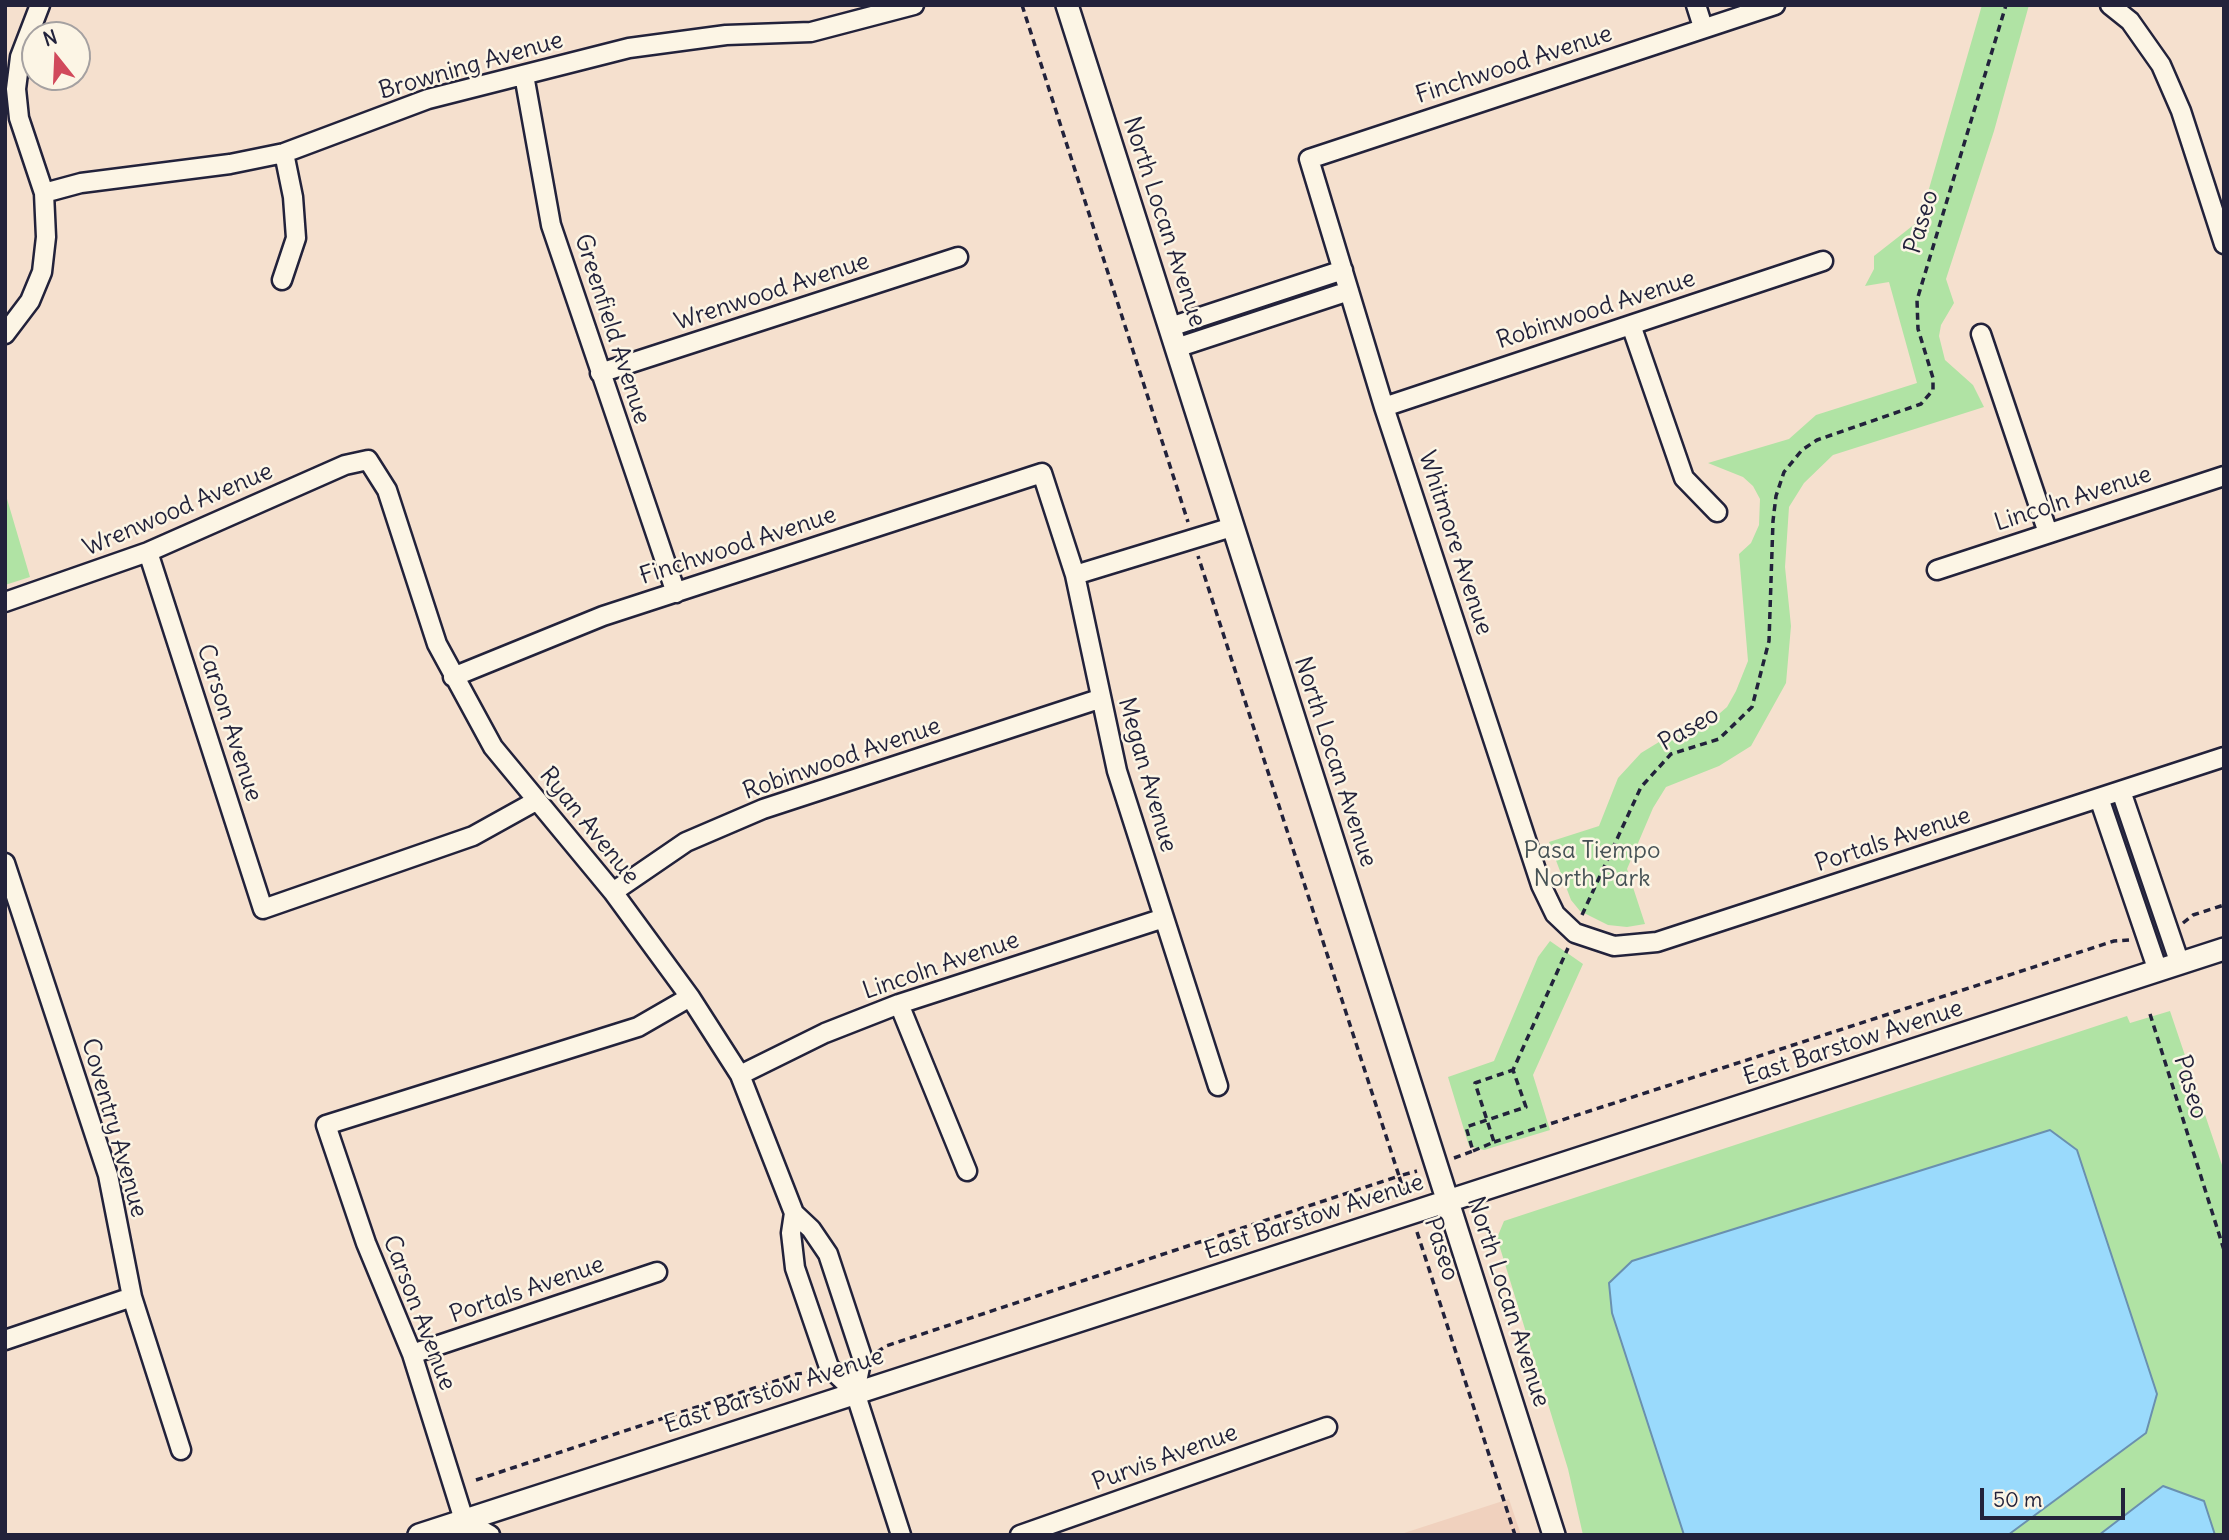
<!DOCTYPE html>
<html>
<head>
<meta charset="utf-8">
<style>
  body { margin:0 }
  #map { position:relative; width:2229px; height:1540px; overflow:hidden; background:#f5e0ce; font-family:Delius,sans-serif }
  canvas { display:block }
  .frame { position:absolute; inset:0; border:7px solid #22223b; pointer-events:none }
  .north { position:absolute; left:21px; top:21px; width:70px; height:70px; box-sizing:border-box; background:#fcf5e5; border:2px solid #a5a1a1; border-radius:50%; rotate:342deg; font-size:19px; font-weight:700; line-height:28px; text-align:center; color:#22223b }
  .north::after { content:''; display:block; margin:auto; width:24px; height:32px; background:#d1495b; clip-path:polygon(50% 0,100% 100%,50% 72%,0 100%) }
  .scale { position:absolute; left:1980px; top:1488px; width:145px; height:32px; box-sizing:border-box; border:4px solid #22223b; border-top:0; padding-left:9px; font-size:21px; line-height:24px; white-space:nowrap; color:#22223b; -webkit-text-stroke:5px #fcf5e5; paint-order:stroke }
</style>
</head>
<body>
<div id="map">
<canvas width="2229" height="1540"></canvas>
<div class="frame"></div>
<div class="north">N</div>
<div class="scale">50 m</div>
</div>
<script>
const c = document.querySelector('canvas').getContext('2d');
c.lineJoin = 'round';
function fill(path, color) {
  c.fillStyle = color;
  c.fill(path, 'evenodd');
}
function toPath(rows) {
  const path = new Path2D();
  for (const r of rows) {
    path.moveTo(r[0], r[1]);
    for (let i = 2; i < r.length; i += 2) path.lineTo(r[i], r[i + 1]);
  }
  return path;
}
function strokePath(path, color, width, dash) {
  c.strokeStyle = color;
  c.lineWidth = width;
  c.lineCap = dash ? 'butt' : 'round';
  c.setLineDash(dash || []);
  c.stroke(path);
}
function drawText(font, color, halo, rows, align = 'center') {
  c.font = font + ' Delius,sans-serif';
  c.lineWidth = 5;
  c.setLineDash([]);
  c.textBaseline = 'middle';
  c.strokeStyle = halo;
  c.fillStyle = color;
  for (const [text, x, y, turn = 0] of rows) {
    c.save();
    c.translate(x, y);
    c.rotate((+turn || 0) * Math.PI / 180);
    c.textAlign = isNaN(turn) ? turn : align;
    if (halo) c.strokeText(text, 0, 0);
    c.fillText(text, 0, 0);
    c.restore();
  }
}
fill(toPath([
  [1509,1499,1521,1535,1398,1535]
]), '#f0d1be');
fill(toPath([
  [1982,5,2029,5,1994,131,1946,279,1954,303,1941,325,1939,336,1945,360,1973,385,1984,407,1833,455,1804,483,1789,507,1785,567,1791,626,1786,683,1751,746,1719,766,1666,787,1653,808,1627,869,1645,924,1627,927,1608,925,1580,911,1571,900,1549,842,1599,826,1618,778,1641,753,1659,742,1705,726,1727,707,1736,691,1748,661,1739,554,1751,543,1759,525,1760,499,1753,486,1743,477,1708,463,1789,439,1816,415,1917,383,1889,282,1865,286,1874,269,1874,256,1920,220],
  [5,492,30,577,5,585],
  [1550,941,1583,964,1533,1075,1550,1130,1484,1150,1469,1146,1448,1077,1494,1061,1538,957],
  [2170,1011,2224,1171,2224,1535,1583,1535,1568,1469,1497,1238,1504,1221,2127,1016,2130,1023]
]), '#b0e3a4');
const water = toPath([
  [2050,1130,2077,1150,2157,1394,2146,1433,2008,1535,1684,1535,1612,1313,1609,1283,1632,1261,2050,1130],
  [2163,1486,2204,1501,2215,1535,2099,1535,2163,1486]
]);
fill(water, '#9adafc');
strokePath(water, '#6a90af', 2);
const minor = toPath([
  [1696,5,1703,27],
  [1775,5,1309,159,1384,407,1541,885,1555,914,1575,933,1614,946,1657,942,2224,757],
  [2110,5,2130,21,2161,65,2181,111,2224,244],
  [524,75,551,225,676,593],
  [44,193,81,183,230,164,284,153,428,99,629,48,726,35,811,32,914,5],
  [282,280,296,238,293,197,284,153],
  [1631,325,1684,478,1717,512],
  [1170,327,1343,270],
  [5,334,30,301,42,272,46,237,44,193,19,118,16,89,20,57,40,5],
  [1981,334,2048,533],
  [1176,348,1349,291],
  [600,373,958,257],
  [1384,407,1823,261],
  [148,552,263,909,473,836,536,801],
  [1937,570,2224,476],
  [1075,575,1232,527],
  [5,602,148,552,345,465,368,460,387,490,437,644,493,747,613,892,690,997,740,1075,794,1213,811,1229,828,1254,862,1357,855,1392],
  [453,677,603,616,1042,473,1075,575,1117,771,1218,1086],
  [2121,791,2180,964],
  [2099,798,2158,971],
  [5,863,108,1175,132,1297,181,1450],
  [613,892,686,842,763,809,1099,699],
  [899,1004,967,1171],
  [740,1075,825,1033,899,1004,1164,918],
  [794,1213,791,1233,795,1268,829,1367,855,1392,901,1535],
  [5,1340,132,1297],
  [412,1354,657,1272],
  [464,1520,490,1535],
  [461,1535,464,1520,412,1354,366,1243,326,1125,638,1027,690,997],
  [1020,1535,1327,1427]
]);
const tertiary = toPath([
  [1067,5,1554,1535],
  [419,1535,2224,949]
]);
strokePath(minor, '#22223b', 23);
strokePath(tertiary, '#22223b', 26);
strokePath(toPath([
  [1022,5,1188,522],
  [1582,915,1641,787,1671,754,1719,739,1752,707,1769,641,1773,521,1776,496,1784,472,1802,450,1817,440,1921,404,1933,390,1933,378,1918,329,1917,300,2006,5],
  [2183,923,2193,915,2224,905],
  [2150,1014,2224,1250],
  [1494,1142,2114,941,2129,940],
  [1473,1151,1494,1142,1475,1083,1513,1070],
  [1454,1158,1473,1151,1466,1127,1526,1107,1513,1070,1568,948],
  [1405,1195,1399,1176,1417,1171],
  [1417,1232,1515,1535],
  [877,1352,886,1346,1399,1176,1198,556],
  [476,1480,797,1374,813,1372]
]), '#22223b', 3.5, [7, 5]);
strokePath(minor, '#fcf5e5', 18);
strokePath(tertiary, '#fcf5e5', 21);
drawText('24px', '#22223b', '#fcf5e5', [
  ["Finchwood Avenue",1514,65,-18],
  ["Browning Avenue",471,66,-16],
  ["North Locan Avenue",1164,222,72],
  ["Paseo",1922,222,-73],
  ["Wrenwood Avenue",772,292,-18],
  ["Robinwood Avenue",1596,310,-18],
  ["Greenfield Avenue",612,329,72],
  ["Lincoln Avenue",2073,499,-18],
  ["Wrenwood Avenue",178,510,-23],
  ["Whitmore Avenue",1455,543,72],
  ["Finchwood Avenue",738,546,-18],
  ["Carson Avenue",229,723,72],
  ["Paseo",1689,729,-30],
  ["Robinwood Avenue",842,759,-19],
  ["North Locan Avenue",1335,762,72],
  ["Megan Avenue",1147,775,74],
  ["Ryan Avenue",589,826,51],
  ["Portals Avenue",1893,840,-18],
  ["Lincoln Avenue",941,966,-19],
  ["East Barstow Avenue",1853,1043,-18],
  ["Paseo",2190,1087,73],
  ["Coventry Avenue",114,1128,74],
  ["East Barstow Avenue",1314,1217,-18],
  ["Paseo",1441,1249,72],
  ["Portals Avenue",527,1290,-19],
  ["North Locan Avenue",1508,1302,72],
  ["Carson Avenue",419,1313,69],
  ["East Barstow Avenue",774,1391,-18],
  ["Purvis Avenue",1165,1458,-20]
]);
drawText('24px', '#465255', '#fcf5e5', [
  ["Pasa Tiempo",1592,851],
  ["North Park",1592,879]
]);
</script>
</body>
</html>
